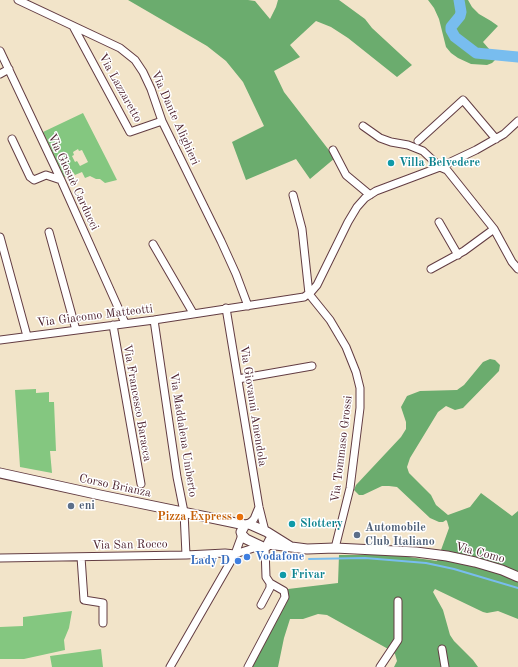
<!DOCTYPE html>
<html>
<head>
<meta charset="utf-8">
<style>
  body { margin:0 }
  canvas { display:block; background:#f2e4c9 }
</style>
</head>
<body>
<canvas width="518" height="667"></canvas>
<script>
const c = document.querySelector('canvas').getContext('2d');
c.lineJoin = 'round';
function fill(path, color) {
  c.fillStyle = color;
  c.fill(path, 'evenodd');
}
function toPath(rows) {
  const path = new Path2D();
  for (const r of rows) {
    path.moveTo(r[0], r[1]);
    for (let i = 2; i < r.length; i += 2) path.lineTo(r[i], r[i + 1]);
  }
  return path;
}
function strokePath(path, color, width, dash) {
  c.strokeStyle = color;
  c.lineWidth = width;
  c.lineCap = dash ? 'butt' : 'round';
  c.setLineDash(dash || []);
  c.stroke(path);
}
function drawText(font, color, halo, rows, align = 'center') {
  c.font = font + ' "Old Standard TT",serif';
  c.lineWidth = 3;
  c.setLineDash([]);
  c.textBaseline = 'middle';
  c.strokeStyle = halo;
  c.fillStyle = color;
  for (const [text, x, y, turn = 0] of rows) {
    c.save();
    c.translate(x, y);
    c.rotate((+turn || 0) * Math.PI / 180);
    c.textAlign = isNaN(turn) ? turn : align;
    if (halo) c.strokeText(text, 0, 0);
    c.fillText(text, 0, 0);
    c.restore();
  }
}
fill(toPath([
  [83,113,107,160,117,180,105,183,100,179,96,179,90,176,85,178,82,172,75,175,73,172,64,177,43,132],
  [78,149,79,151,82,150,88,162,80,166,77,161,75,162,72,156,74,155,73,152],
  [36,389,36,393,49,392,49,402,54,402,56,451,50,451,52,473,20,467,15,390],
  [72,611,69,628,64,640,65,650,24,659,0,659,0,627,23,626,23,636,23,617],
  [101,649,103,667,52,667,50,656]
]), '#84c780');
fill(toPath([
  [128,0,248,0,255,1,270,19,276,7,278,0,339,0,365,19,372,28,412,65,397,77,348,38,331,27,316,21,290,45,300,57,274,71,284,92,335,158,310,179,296,159,246,180,232,142,264,126,243,82,226,61,207,46],
  [428,0,468,0,472,7,479,14,491,21,498,26,483,42,496,57,495,60,492,63,487,65,471,64,458,58,451,53,446,47,439,19,434,8],
  [490,359,495,360,500,365,499,371,463,408,455,410,446,406,438,412,410,458,407,467,409,473,431,495,436,505,448,515,470,507,481,493,512,516,518,511,518,619,498,611,487,613,483,612,435,589,433,592,443,610,450,635,454,641,473,660,478,667,394,667,397,661,395,654,390,650,327,615,318,614,303,619,290,619,284,638,278,667,248,667,288,589,338,583,339,555,395,555,437,561,449,528,447,521,446,520,443,522,439,522,430,518,397,487,389,486,382,486,363,495,359,495,354,490,356,485,401,437,406,429,406,422,401,407,407,396,420,391,457,390,464,385,483,362]
]), '#6bac6e');
strokePath(toPath([
  [309,559,365,558,426,563,454,569,518,588]
]), '#78bdef', 2);
strokePath(toPath([
  [459,0,461,12,460,16,451,27,451,30,455,37,476,53,518,57]
]), '#78bdef', 11);
const street = toPath([
  [18,0,120,48,135,60,143,72,151,89,162,121,221,241,236,274,248,306],
  [73,26,130,132,162,121],
  [0,51,61,180,125,323],
  [0,74,9,69],
  [363,126,380,138,391,142,408,145,423,151,440,167,447,170,494,229,512,262,518,269],
  [12,139,30,177,34,180,46,175,61,180],
  [418,141,463,100,496,139],
  [333,150,346,175,370,195],
  [293,195,302,229,309,294,330,320,346,347,356,372,360,388,360,408,350,488,335,548],
  [439,222,458,255],
  [49,232,76,330],
  [0,237,27,336],
  [153,244,193,313],
  [431,269,464,251,494,229],
  [226,308,259,507,265,531],
  [154,320,177,477,184,512,186,555],
  [113,325,141,484],
  [0,340,154,320,304,297,311,292,317,285,348,222,357,207,365,198,376,191,440,167,476,150,504,134,518,121],
  [238,379,312,366],
  [249,524,254,519,259,507],
  [81,557,84,600,103,603,103,623],
  [0,558,186,555,225,553,235,554,260,546],
  [261,605,270,588,270,583,266,577,265,547],
  [442,649,445,667],
  [170,667,235,554,242,535],
  [248,667,285,597,284,591,270,583],
  [380,667,398,640,398,601]
]);
const secondary = toPath([
  [0,473,100,495,226,521,245,525,249,524,267,532,291,547],
  [245,525,241,532,242,535,246,539,263,547,267,546,270,540],
  [268,544,307,549,335,548,416,552,447,556,475,562,502,570,518,577]
]);
strokePath(street, '#633d43', 9);
strokePath(secondary, '#633d43', 11);
strokePath(street, '#fff', 7);
strokePath(secondary, '#fff', 9);
for (const [x, y, r, color] of [
  [391,163,4,"#0f9aa8"],
  [71,506,4,"#5c6f8a"],
  [240,517,4,"#e8710a"],
  [292,524,4,"#0f9aa8"],
  [357,535,4,"#5c6f8a"],
  [247,557,4,"#3f7fe0"],
  [238,561,4,"#3f7fe0"],
  [283,575,4,"#0f9aa8"]
]) {
  const dot = new Path2D();
  dot.arc(x, y, r, 0, 2 * Math.PI);
  c.fillStyle = color;
  c.fill(dot);
  strokePath(dot, '#fff', 1.5);
}
drawText('12px', '#4a1f2b', '#fff', [
  ["Via Lazzaretto",120,88,61],
  ["Via Dante Alighieri",175,118,66],
  ["Via Giosuè Carducci",73,182,65],
  ["Via Giacomo Matteotti",95,316,-7],
  ["Via Francesco Baracca",137,403,80],
  ["Via Giovanni Amendola",253,406,81],
  ["Via Maddalena Umberto",183,435,81],
  ["Via Tommaso Grossi",342,449,-83],
  ["Corso Brianza",115,486,12],
  ["Via San Rocco",130,545,-1],
  ["Via Como",480,553,15]
]);
drawText('bold 12px', '#0d838f', '#fff', [
  ["Villa Belvedere",399,163],
  ["Slottery",300,524],
  ["Frivar",291,575]
], 'left');
drawText('bold 12px', '#4e5e75', '#fff', [
  ["eni",79,506],
  ["Automobile",365,528],
  ["Club Italiano",365,542]
], 'left');
drawText('bold 12px', '#c56008', '#fff', [
  ["Pizza Express",232,517]
], 'right');
drawText('bold 12px', '#366cbe', '#fff', [
  ["Vodafone",255,557],
  ["Lady D",230,561,"right"]
], 'left');
</script>
</body>
</html>
